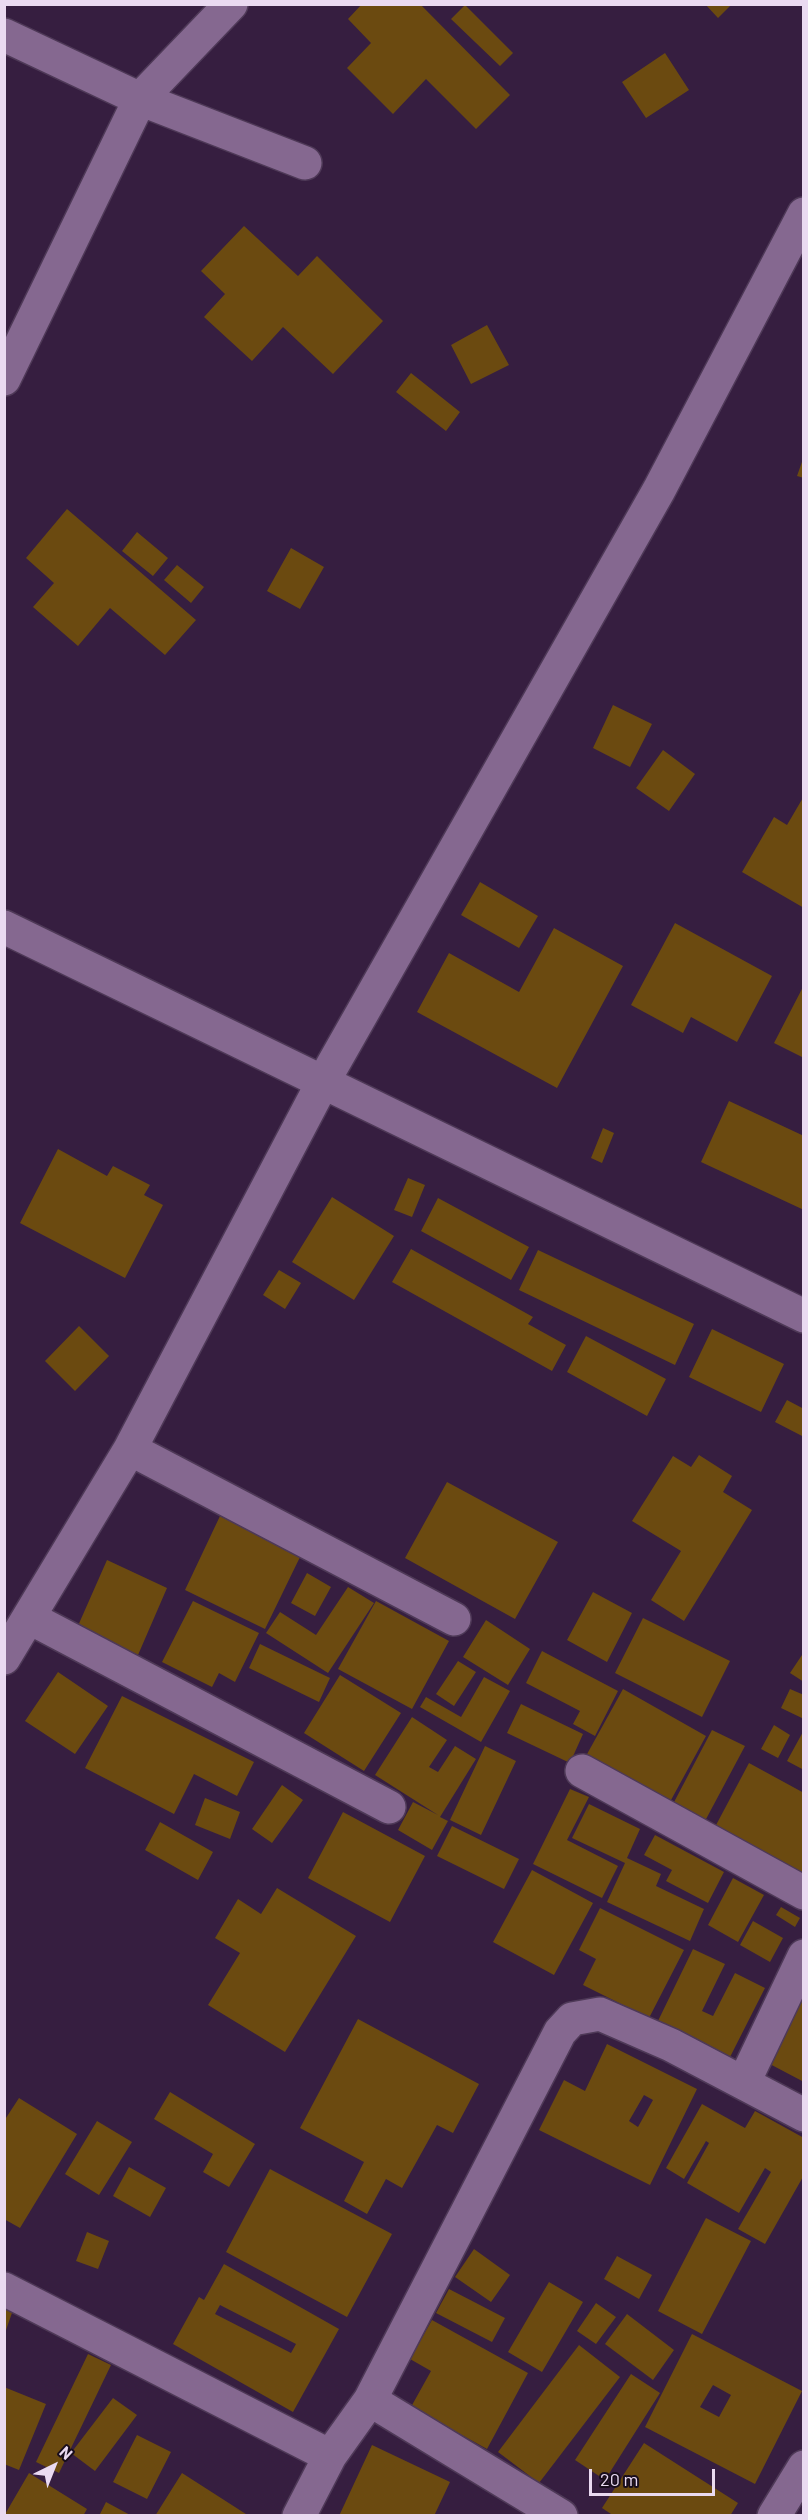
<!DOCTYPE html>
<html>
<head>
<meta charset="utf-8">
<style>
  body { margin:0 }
  #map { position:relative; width:808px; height:2520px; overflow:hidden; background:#361e40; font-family:Barlow,sans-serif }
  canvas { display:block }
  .frame { position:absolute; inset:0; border:6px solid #eadaf1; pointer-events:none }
  .north { position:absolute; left:24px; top:2436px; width:60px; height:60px; -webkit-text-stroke:4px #180d1c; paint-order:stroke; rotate:43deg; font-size:16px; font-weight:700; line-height:24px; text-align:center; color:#eadaf1 }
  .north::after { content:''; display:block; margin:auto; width:21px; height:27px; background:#eadaf1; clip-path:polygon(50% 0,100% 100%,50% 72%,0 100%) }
  .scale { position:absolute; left:589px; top:2469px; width:126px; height:27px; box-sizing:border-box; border:3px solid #eadaf1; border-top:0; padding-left:8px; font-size:18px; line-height:21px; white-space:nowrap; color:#eadaf1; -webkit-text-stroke:4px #180d1c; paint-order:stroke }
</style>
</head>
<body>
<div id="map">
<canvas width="808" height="2520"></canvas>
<div class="frame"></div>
<div class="north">N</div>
<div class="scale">20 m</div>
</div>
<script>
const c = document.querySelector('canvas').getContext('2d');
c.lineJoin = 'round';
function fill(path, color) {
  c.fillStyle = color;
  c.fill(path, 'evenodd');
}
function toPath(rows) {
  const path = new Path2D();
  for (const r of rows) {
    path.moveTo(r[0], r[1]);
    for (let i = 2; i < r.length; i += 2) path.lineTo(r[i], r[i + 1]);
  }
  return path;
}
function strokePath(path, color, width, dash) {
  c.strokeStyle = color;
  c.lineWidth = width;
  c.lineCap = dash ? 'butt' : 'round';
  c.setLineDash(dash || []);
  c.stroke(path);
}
fill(toPath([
  [362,4,420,4,510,95,476,129,426,79,393,114,347,68,371,43,348,19],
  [705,4,732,4,718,18],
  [465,5,513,53,500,66,451,19],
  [665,53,689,90,646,118,622,82],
  [244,226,298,276,317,256,383,321,333,374,283,327,252,361,204,317,225,294,201,271],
  [487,325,509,365,471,384,451,345],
  [411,373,460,412,446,431,396,392],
  [803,459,804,459,804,478,797,476],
  [67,509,196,620,165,655,110,608,78,646,33,607,54,583,26,558],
  [137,532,168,558,153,576,122,551],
  [291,548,324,567,300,609,267,591],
  [177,565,204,587,191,603,164,580],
  [613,705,652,724,630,767,593,748],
  [663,750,695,774,669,811,636,788],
  [804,796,804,908,742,872,774,817,787,825],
  [480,882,538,916,519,948,461,915],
  [675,923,772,976,737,1042,691,1017,683,1033,631,1005],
  [554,928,623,966,557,1088,417,1012,449,953,519,992],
  [804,985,804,1058,774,1043],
  [729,1101,804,1136,804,1210,701,1162],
  [603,1128,614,1133,602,1163,591,1158],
  [58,1149,107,1176,113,1166,150,1185,144,1195,163,1205,125,1278,20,1223],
  [408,1178,425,1185,412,1217,394,1210],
  [332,1197,394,1236,354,1300,292,1262],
  [438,1198,529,1247,511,1280,421,1231],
  [411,1249,533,1317,528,1324,566,1345,552,1371,392,1282],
  [538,1250,694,1324,675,1365,519,1290],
  [279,1270,301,1283,285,1309,263,1295],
  [79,1326,109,1356,75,1391,45,1361],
  [712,1329,784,1364,761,1412,689,1377],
  [586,1336,666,1379,647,1416,567,1372],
  [787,1400,804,1409,804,1437,775,1422],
  [699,1455,732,1476,723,1492,752,1510,684,1621,651,1600,681,1551,632,1521,673,1456,691,1467],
  [447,1482,558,1542,515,1619,405,1558],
  [220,1516,301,1555,265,1629,185,1590],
  [107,1560,167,1588,138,1655,77,1628],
  [307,1573,331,1587,315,1616,291,1603],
  [348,1587,374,1603,328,1673,266,1633,280,1612,316,1635],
  [593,1592,632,1613,607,1662,567,1640],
  [193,1601,259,1633,235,1682,219,1673,212,1687,162,1662],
  [376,1601,449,1641,412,1709,338,1669],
  [643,1618,730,1661,702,1717,615,1673],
  [486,1620,530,1649,508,1685,463,1657],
  [260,1644,330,1678,319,1702,249,1668],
  [542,1651,618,1691,595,1736,573,1724,580,1711,526,1683],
  [804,1652,804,1682,790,1673],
  [458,1661,476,1672,454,1706,436,1694],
  [58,1672,108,1706,75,1754,25,1721],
  [340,1675,401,1713,364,1771,304,1733],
  [484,1677,510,1691,481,1742,420,1707,426,1697,461,1717],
  [623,1689,706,1736,665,1811,581,1765],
  [790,1689,804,1695,804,1719,781,1708],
  [122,1696,254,1762,237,1796,194,1774,174,1814,85,1768],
  [521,1704,583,1734,570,1763,507,1733],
  [412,1717,447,1740,429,1767,438,1772,455,1746,476,1759,440,1817,448,1821,432,1850,398,1830,413,1802,438,1815,375,1775],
  [774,1725,790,1735,778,1758,761,1749],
  [712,1730,745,1746,705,1821,673,1804],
  [804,1730,804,1770,787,1761],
  [485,1746,516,1761,481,1835,450,1820],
  [749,1763,804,1793,804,1875,715,1827],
  [282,1785,303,1800,272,1843,252,1829],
  [570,1789,589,1797,567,1840,618,1866,602,1898,533,1864],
  [205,1798,240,1812,230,1839,195,1825],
  [589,1804,640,1829,627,1858,661,1874,656,1886,704,1909,690,1941,607,1902,625,1863,572,1838],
  [343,1812,425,1856,390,1922,308,1878],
  [160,1822,213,1852,198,1880,145,1850],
  [452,1826,519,1859,504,1889,437,1856],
  [655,1835,724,1872,708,1903,666,1881,672,1870,644,1855],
  [532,1870,593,1903,554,1975,493,1942],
  [733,1878,764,1895,738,1942,708,1925],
  [277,1888,356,1936,285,2052,208,2005,240,1953,215,1938,238,1899,261,1914],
  [781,1907,800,1918,795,1927,776,1915],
  [600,1908,684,1950,649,2018,583,1985,596,1959,579,1950],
  [753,1921,783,1938,770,1962,740,1945],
  [693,1949,725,1964,702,2011,713,2016,735,1973,765,1988,729,2059,657,2023],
  [800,2001,804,2003,804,2082,766,2062],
  [358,2019,479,2084,453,2133,437,2125,402,2188,386,2179,367,2214,344,2201,364,2162,300,2128],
  [607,2044,697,2089,650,2185,539,2130,564,2080,585,2091],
  [644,2095,653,2100,638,2127,629,2121],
  [170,2092,255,2144,229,2187,203,2172,213,2154,154,2119],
  [19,2098,77,2134,20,2228,4,2219,4,2121],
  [702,2104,745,2128,755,2111,804,2138,804,2175,765,2244,738,2229,771,2172,765,2168,739,2213,687,2183,709,2143,706,2141,684,2179,666,2168],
  [97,2121,132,2142,99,2195,65,2174],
  [129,2167,166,2188,150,2217,113,2196],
  [270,2169,392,2234,347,2317,226,2252],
  [706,2218,751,2241,702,2334,658,2311],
  [87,2232,109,2241,98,2269,76,2261],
  [474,2249,510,2275,491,2302,455,2277],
  [617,2256,652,2275,639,2299,604,2279],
  [224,2264,339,2329,293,2412,173,2344,199,2297,204,2300],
  [220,2305,296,2344,291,2353,215,2314],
  [549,2282,583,2302,542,2372,508,2352],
  [449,2289,505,2318,492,2342,436,2313],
  [596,2303,616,2317,596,2344,577,2331],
  [4,2307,13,2310,5,2333,4,2333],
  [627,2314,674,2350,653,2380,605,2344],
  [432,2320,528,2373,487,2449,411,2407,431,2371,410,2359],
  [692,2334,802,2391,755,2484,645,2427],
  [713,2385,731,2395,719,2417,700,2407],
  [579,2345,620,2377,539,2483,498,2452],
  [88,2354,111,2365,59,2473,36,2462],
  [631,2374,660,2393,605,2480,575,2460],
  [4,2387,46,2404,19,2470,4,2464],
  [113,2398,137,2415,95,2471,71,2453],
  [137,2435,171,2452,147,2499,113,2482],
  [644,2443,738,2503,730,2516,614,2516,602,2508],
  [372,2445,450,2482,434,2516,339,2516],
  [29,2473,87,2509,83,2516,4,2516],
  [182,2473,249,2516,155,2516],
  [106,2502,132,2516,99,2516]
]), '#6b4a10');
const minor = toPath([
  [4,35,140,99,305,163],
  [4,379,140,99,231,4],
  [4,927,804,1316],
  [130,1449,454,1619],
  [30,1618,389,1807],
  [4,1658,130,1449,323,1082,659,490,804,214],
  [582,1771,804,1893],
  [744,2082,804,1956],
  [4,2289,330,2456],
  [370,2400,561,2516],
  [299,2516,330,2456,370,2400,560,2032,572,2019,600,2014,671,2045,804,2115],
  [774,2516,804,2467]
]);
strokePath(minor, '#4e3957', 36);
strokePath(minor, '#856890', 33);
</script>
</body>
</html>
